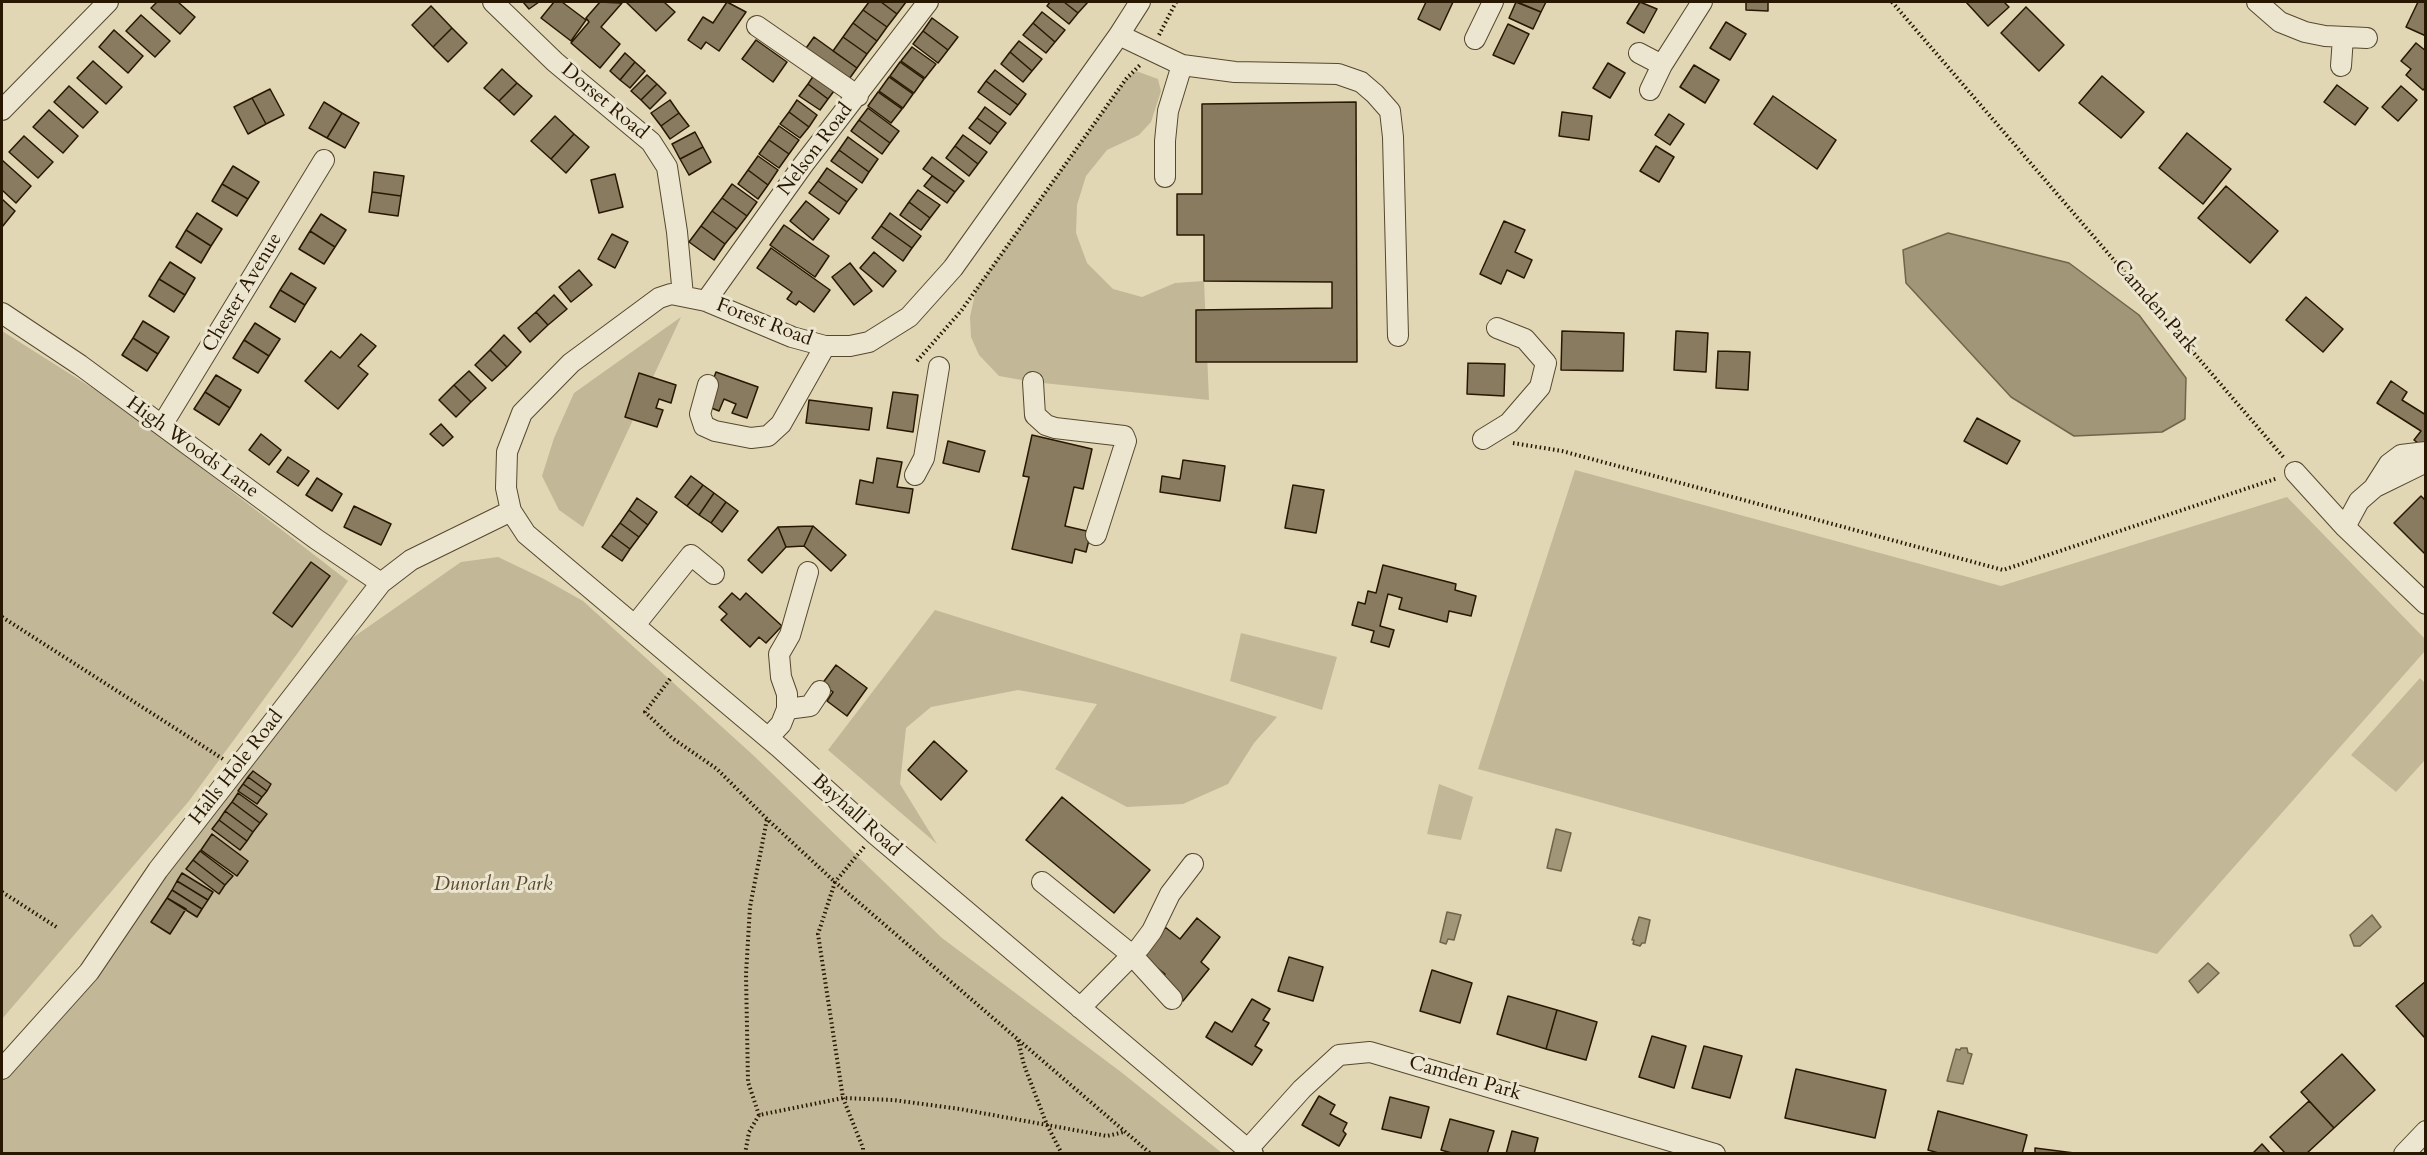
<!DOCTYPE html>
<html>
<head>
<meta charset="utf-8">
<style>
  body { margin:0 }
  #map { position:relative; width:2427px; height:1155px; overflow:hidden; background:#e1d7b5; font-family:Cardo,serif }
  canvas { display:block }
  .frame { position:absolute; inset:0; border:3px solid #281802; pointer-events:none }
</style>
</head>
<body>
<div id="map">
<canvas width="2427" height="1155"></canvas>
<div class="frame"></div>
</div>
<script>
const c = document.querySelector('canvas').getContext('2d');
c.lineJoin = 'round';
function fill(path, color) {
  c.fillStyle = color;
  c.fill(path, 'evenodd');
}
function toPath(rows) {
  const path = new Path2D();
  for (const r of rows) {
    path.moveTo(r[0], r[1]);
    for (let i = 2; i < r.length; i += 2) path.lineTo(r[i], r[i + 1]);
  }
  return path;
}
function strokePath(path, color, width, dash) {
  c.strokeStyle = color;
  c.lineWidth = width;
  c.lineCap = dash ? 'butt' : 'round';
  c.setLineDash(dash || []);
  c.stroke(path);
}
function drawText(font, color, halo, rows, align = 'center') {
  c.font = font + ' Cardo,serif';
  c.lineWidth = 6;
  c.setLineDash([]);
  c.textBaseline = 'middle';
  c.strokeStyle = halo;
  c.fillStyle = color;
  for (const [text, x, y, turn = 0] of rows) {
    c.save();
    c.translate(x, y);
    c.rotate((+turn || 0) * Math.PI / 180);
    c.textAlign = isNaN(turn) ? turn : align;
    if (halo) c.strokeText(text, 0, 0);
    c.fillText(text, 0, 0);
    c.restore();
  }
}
fill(toPath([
  [1136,71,1158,79,1161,91,1151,122,1139,135,1107,150,1086,176,1077,205,1076,233,1087,263,1113,289,1142,297,1175,283,1204,281,1209,400,1033,382,999,376,979,355,971,337,970,317,976,289,1126,79],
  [681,317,583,527,559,510,542,476,554,438,574,393],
  [2,331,121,406,348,581,297,654,189,801,2,1019],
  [1575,470,2001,586,2287,497,2425,639,2425,651,2157,954,1478,769],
  [498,557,544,579,583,601,753,755,942,938,1121,1072,1222,1153,2,1154,2,1077,335,650,461,562],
  [935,610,1277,717,1254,743,1228,784,1183,804,1127,807,1055,769,1097,704,1018,690,931,707,906,728,900,784,937,844,828,750],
  [1241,633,1337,657,1322,710,1230,681],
  [2420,678,2425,683,2425,760,2396,792,2351,755],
  [1439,784,1473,797,1461,840,1427,834]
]), '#c2b797');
const water = toPath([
  [1948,233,2069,263,2139,315,2186,378,2185,419,2162,432,2074,436,2011,397,1906,283,1903,250,1948,233],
  [1556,829,1571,833,1561,871,1547,868,1556,829],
  [1447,912,1461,915,1454,940,1448,939,1446,944,1440,942,1447,912],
  [2372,915,2381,927,2360,946,2354,946,2350,935,2372,915],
  [1639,917,1650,920,1645,943,1642,943,1640,946,1633,944,1634,940,1632,940,1639,917],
  [2208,963,2219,973,2198,993,2189,981,2208,963],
  [1961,1048,1967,1048,1968,1053,1972,1054,1963,1084,1947,1081,1956,1049,1960,1050,1961,1048]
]);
fill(water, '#a29678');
strokePath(water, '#716449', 1.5);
const building = toPath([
  [157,2,178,2,195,17,180,34,151,8,157,2],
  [523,2,539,2,529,9,523,2],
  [554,2,562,2,586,20,571,41,541,18,554,2],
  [600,2,622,3,601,27,620,44,600,68,571,43,589,22,586,18,600,2],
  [626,2,664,2,675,12,656,31,626,2],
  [727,2,746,12,719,51,706,42,701,49,688,40,703,17,713,23,727,2],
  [869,2,881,2,897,14,887,27,863,10,869,2],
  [881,2,906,2,897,14,881,2],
  [1050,2,1064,2,1078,13,1069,24,1047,6,1050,2],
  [1064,2,1088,2,1078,13,1064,2],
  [1426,2,1453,2,1440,30,1418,19,1426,2],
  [1516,2,1541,12,1533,29,1509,18,1516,2],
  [1517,2,1546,2,1541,12,1517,2],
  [1640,2,1657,9,1644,33,1627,23,1640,2],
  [1746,2,1768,2,1768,11,1746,10,1746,2],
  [1966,2,2004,2,2009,7,1988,26,1966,2],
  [2418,2,2426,2,2426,36,2406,27,2418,2],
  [431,6,452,28,433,47,412,25,431,6],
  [2026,7,2064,45,2039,71,2001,33,2026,7],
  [863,10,887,27,877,41,853,23,863,10],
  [1042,12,1065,30,1055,42,1033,23,1042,12],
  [141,15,170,41,155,57,126,31,141,15],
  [932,18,958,37,948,50,923,31,932,18],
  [1726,22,1746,34,1730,60,1710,48,1726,22],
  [853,23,877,41,867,54,843,37,853,23],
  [1033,23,1055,42,1046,53,1023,35,1033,23],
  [1508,24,1529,34,1514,64,1493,55,1508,24],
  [452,28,467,43,448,62,433,47,452,28],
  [114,30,143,56,128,73,99,47,114,30],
  [923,31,948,50,938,63,913,44,923,31],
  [814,37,857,68,847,82,804,51,814,37],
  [843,37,867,54,857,68,833,51,843,37],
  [756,40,787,62,773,82,742,59,756,40],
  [1019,41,1042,59,1032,71,1010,52,1019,41],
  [2416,43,2426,51,2426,87,2423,90,2406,75,2411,69,2401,61,2416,43],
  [912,47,936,64,925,78,901,61,912,47],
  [1010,52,1032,71,1023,82,1001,64,1010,52],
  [625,53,635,62,620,80,610,71,625,53],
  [93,61,122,87,106,104,77,78,93,61],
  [635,62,645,71,630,88,620,80,635,62],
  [900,62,924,79,914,93,890,76,900,62],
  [1608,63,1625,73,1610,98,1593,88,1608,63],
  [1694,65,1719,80,1705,103,1680,87,1694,65],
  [502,69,517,83,499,101,484,88,502,69],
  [995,70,1026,94,1018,105,986,81,995,70],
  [816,72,837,87,828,99,808,84,816,72],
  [647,75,657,84,641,100,631,91,647,75],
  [2102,76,2144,112,2121,138,2079,103,2102,76],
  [889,77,913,94,903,108,879,91,889,77],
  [986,81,1018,105,1010,115,978,92,986,81],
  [517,83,532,96,514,115,499,101,517,83],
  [657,84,666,93,650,109,641,100,657,84],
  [808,84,828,99,820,110,799,96,808,84],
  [2337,85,2368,108,2355,125,2324,102,2337,85],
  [69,86,98,112,83,128,54,102,69,86],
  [2401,86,2417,100,2398,121,2382,107,2401,86],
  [270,89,284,115,266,124,252,98,270,89],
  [878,92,902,109,891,123,868,106,878,92],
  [1773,96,1836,140,1817,169,1754,124,1773,96],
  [252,98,266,124,248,134,234,107,252,98],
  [670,100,679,113,661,126,651,113,670,100],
  [797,100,817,115,809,127,789,112,797,100],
  [324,102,342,113,327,138,309,128,324,102],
  [1356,102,1357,362,1196,362,1196,310,1332,308,1332,282,1204,281,1204,235,1177,235,1177,194,1202,194,1202,104,1356,102],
  [985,107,1006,123,998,133,977,118,985,107],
  [868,108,899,131,890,143,859,120,868,108],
  [49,110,78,136,63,153,33,127,49,110],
  [789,112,809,127,800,138,780,124,789,112],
  [1562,112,1592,116,1589,140,1559,136,1562,112],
  [342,113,359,123,345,148,327,138,342,113],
  [679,113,689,126,670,139,661,126,679,113],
  [1669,114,1684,124,1670,145,1655,135,1669,114],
  [555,116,574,134,551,159,531,141,555,116],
  [977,118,998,133,990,144,969,128,977,118],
  [859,120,890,143,882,154,851,131,859,120],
  [779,126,799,140,789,154,769,140,779,126],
  [695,132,703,147,680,159,672,144,695,132],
  [2187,133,2231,169,2203,204,2159,168,2187,133],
  [574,134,589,147,566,173,551,159,574,134],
  [963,135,987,152,978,164,955,146,963,135],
  [24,136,53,162,38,178,9,152,24,136],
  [848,137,878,159,869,172,839,150,848,137],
  [769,140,789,154,779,168,759,154,769,140],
  [955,146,978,164,969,176,946,158,955,146],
  [1656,146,1674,157,1659,182,1640,171,1656,146],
  [703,147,711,162,689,175,680,159,703,147],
  [839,150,869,172,862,183,831,161,839,150],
  [758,156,778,170,768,185,748,170,758,156],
  [932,157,964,181,955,192,923,169,932,157],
  [2,160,31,186,16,203,2,190,2,160],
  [233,166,259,182,248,199,222,184,233,166],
  [827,168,857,189,847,202,818,181,827,168],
  [748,170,768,185,758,199,738,184,748,170],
  [374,172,404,176,401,196,372,192,374,172],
  [615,174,623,207,599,213,591,180,615,174],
  [932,176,955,192,947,203,924,186,932,176],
  [818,181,847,202,839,214,809,193,818,181],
  [222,184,248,199,237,216,212,201,222,184],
  [732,184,757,202,747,216,722,198,732,184],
  [2226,186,2278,231,2250,263,2198,218,2226,186],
  [918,190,940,205,930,218,909,202,918,190],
  [372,192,401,196,398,216,369,212,372,192],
  [722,198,747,216,737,229,712,211,722,198],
  [2,199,15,211,2,227,2,199],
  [806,201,829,219,813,240,790,221,806,201],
  [909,202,930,218,921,230,900,215,909,202],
  [712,211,737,229,725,244,701,226,712,211],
  [197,213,222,229,211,246,186,230,197,213],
  [890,213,921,236,912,248,881,226,890,213],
  [321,214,346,230,335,247,310,231,321,214],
  [1504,221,1525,230,1515,252,1532,260,1524,278,1507,270,1501,284,1480,274,1504,221],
  [784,225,829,256,815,277,770,245,784,225],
  [701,226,725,244,714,260,689,242,701,226],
  [881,226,912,248,903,261,872,238,881,226],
  [186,230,211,246,201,263,176,247,186,230],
  [310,231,335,247,324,264,299,249,310,231],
  [612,234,628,242,615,268,598,259,612,234],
  [771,248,830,290,814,312,799,301,796,305,787,299,792,292,757,268,771,248],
  [874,252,896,271,883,287,860,268,874,252],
  [170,262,195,278,185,295,159,279,170,262],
  [850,263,872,291,854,305,832,277,850,263],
  [579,270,592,285,571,302,559,287,579,270],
  [291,273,316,288,305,305,280,290,291,273],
  [159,279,185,295,174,312,149,296,159,279],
  [280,290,305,305,295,322,270,307,280,290],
  [554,295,567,309,548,325,536,312,554,295],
  [2306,297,2343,329,2323,352,2286,320,2306,297],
  [536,312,548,325,530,342,518,328,536,312],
  [143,321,169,337,158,354,133,338,143,321],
  [255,323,280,339,269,356,244,340,255,323],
  [1562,331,1624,333,1623,371,1561,370,1562,331],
  [1676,331,1708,333,1706,372,1674,370,1676,331],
  [361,334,376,346,358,366,368,374,338,409,305,381,331,351,340,358,361,334],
  [504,335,521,352,507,367,490,350,504,335],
  [133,338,158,354,147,371,122,355,133,338],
  [244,340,269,356,258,373,233,358,244,340],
  [490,350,507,367,492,381,475,365,490,350],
  [1718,351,1750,352,1748,390,1716,388,1718,351],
  [1468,363,1505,364,1504,396,1467,394,1468,363],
  [469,371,486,388,471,402,454,385,469,371],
  [716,372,758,387,747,418,732,413,736,404,724,399,719,411,704,405,716,372],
  [639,373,676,385,671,403,659,399,656,408,663,410,657,427,625,417,639,373],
  [216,375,241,390,230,408,205,392,216,375],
  [2391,381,2407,392,2402,400,2426,415,2426,449,2414,440,2421,431,2377,403,2391,381],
  [454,385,471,402,456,417,439,400,454,385],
  [205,392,230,408,219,425,194,409,205,392],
  [893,392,918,395,913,432,887,428,893,392],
  [809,400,872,408,869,430,806,423,809,400],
  [1977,418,2020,441,2007,464,1964,441,1977,418],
  [441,424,453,437,443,446,430,434,441,424],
  [261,434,281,450,269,465,249,450,261,434],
  [1032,435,1092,449,1083,489,1074,487,1065,526,1091,532,1086,552,1075,549,1072,563,1012,549,1029,477,1023,476,1032,435],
  [948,441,985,451,979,472,943,463,948,441],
  [288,457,309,471,298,486,277,472,288,457],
  [877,458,902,462,897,487,913,489,909,513,856,504,860,480,873,483,877,458],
  [1183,460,1225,466,1220,501,1160,492,1162,476,1180,479,1183,460],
  [691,476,703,485,687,506,675,497,691,476],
  [317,478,342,494,332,511,306,495,317,478],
  [703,485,714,493,699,515,687,506,703,485],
  [1293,485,1324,490,1316,533,1285,528,1293,485],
  [714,493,726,502,711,523,699,515,714,493],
  [2421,496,2426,501,2426,555,2394,523,2421,496],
  [637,498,657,512,648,525,629,510,637,498],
  [726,502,738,511,722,532,711,523,726,502],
  [354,506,391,524,381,545,344,527,354,506],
  [629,510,648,525,639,537,620,523,629,510],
  [620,523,639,537,630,549,611,535,620,523],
  [813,526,804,546,786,547,778,527,813,526],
  [813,526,846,555,831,571,804,546,813,526],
  [778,527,786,547,762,573,748,560,778,527],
  [611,535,630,549,622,561,602,547,611,535],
  [311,562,330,576,292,627,273,613,311,562],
  [1383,565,1456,584,1455,590,1476,596,1471,616,1449,611,1447,622,1399,609,1402,598,1388,594,1380,626,1394,630,1389,647,1371,642,1374,631,1352,625,1358,602,1365,604,1368,591,1376,593,1383,565],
  [732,593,740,600,746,593,782,626,766,643,759,637,750,647,721,620,727,614,719,607,732,593],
  [836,665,867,688,847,716,827,701,833,692,822,684,836,665],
  [934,741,967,771,941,800,908,770,934,741],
  [253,771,271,784,267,791,248,777,253,771],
  [248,777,267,791,262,797,243,784,248,777],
  [243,784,262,797,257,804,238,791,243,784],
  [238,793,267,814,260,823,232,802,238,793],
  [1062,797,1150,870,1114,913,1026,840,1062,797],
  [232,802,260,823,253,832,225,811,232,802],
  [225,811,253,832,247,841,219,820,225,811],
  [219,820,247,841,240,850,212,829,219,820],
  [212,834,248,861,237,876,201,850,212,834],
  [200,851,233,876,225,885,193,860,200,851],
  [193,860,225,885,219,894,186,869,193,860],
  [182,873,213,892,208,900,177,881,182,873],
  [177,881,208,900,202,909,172,890,177,881],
  [172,890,202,909,197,917,167,898,172,890],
  [167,898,186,909,170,934,151,922,167,898],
  [1197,918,1220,937,1201,962,1209,969,1183,1001,1159,982,1165,974,1142,956,1165,927,1180,939,1197,918],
  [1289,957,1323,967,1313,1001,1278,991,1289,957],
  [1432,970,1472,983,1460,1023,1420,1011,1432,970],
  [2426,981,2426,1036,2424,1037,2396,1006,2426,981],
  [1508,996,1557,1010,1546,1049,1497,1034,1508,996],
  [1252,999,1270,1009,1263,1020,1269,1023,1255,1046,1262,1050,1252,1065,1206,1037,1215,1022,1232,1032,1252,999],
  [1557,1010,1597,1022,1586,1060,1546,1049,1557,1010],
  [1652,1036,1686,1046,1674,1088,1639,1077,1652,1036],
  [1704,1046,1742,1056,1730,1098,1692,1088,1704,1046],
  [2342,1054,2375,1090,2334,1128,2301,1092,2342,1054],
  [1796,1069,1886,1090,1875,1138,1785,1118,1796,1069],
  [1319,1096,1335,1105,1330,1114,1347,1123,1343,1131,1346,1134,1339,1146,1302,1125,1319,1096],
  [1390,1097,1429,1107,1421,1138,1382,1129,1390,1097],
  [2309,1101,2334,1128,2306,1154,2286,1154,2270,1137,2309,1101],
  [1938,1111,2027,1135,2022,1154,1942,1154,1928,1150,1938,1111],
  [1450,1119,1494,1131,1487,1154,1455,1154,1441,1150,1450,1119],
  [1512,1131,1538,1138,1534,1154,1506,1154,1512,1131],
  [2262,1144,2271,1154,2252,1154,2262,1144],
  [2035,1148,2082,1154,2035,1154,2035,1148]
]);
fill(building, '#887b5f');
strokePath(building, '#281802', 1.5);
const minor = toPath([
  [493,2,555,62,651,142,667,167,677,232,683,296],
  [1140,2,1119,35,953,268,909,317,869,342,850,346,825,346,792,337,706,301,671,294,659,298,571,363,522,413,507,452,506,488,511,511,526,534,780,748,875,834,1253,1154],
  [2257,2,2280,22,2305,32,2325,36,2367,38],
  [757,26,858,96],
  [1119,35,1182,65,1235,72,1338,74,1361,82,1375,94,1390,111,1393,137,1398,336],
  [1475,39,1493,2],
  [1639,53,1662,65],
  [2341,66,2343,37],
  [1650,90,1662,65,1702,2],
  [2,110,108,2],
  [1165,177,1165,141,1168,111,1182,65],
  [706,301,803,165,928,2],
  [2,313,80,365,316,539,381,583],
  [1033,382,1035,415,1046,425,1055,428,1124,436,1126,441,1096,535],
  [708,385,700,414,704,426,715,431,751,438,768,436,781,424,825,346],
  [162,425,324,160],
  [1483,439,1509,423,1540,387,1546,363,1525,339,1497,328],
  [2295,472,2345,527,2426,604],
  [915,475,924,458,939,367],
  [2375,486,2389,464,2401,455,2426,452],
  [2345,527,2359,501,2375,487,2426,462],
  [635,625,691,555,714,574],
  [787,709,810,706,820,691],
  [768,738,781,724,787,709,787,694,781,677,779,654,790,635,808,572],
  [1042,882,1132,955,1172,999],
  [1080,1008,1140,947,1152,931,1170,894,1193,864],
  [2,1069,89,972,158,870,381,583,411,560,511,511],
  [1248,1149,1302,1089,1339,1055,1370,1052,1715,1154],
  [2404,1154,2426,1131]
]);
strokePath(minor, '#56482f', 22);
strokePath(toPath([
  [1892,2,2285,459],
  [1159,35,1176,2],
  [917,361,961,311,1126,79,1140,65],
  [1513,443,1562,451,2003,570,2278,478],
  [2,617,223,759],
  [670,679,645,712,672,738,717,769,767,819,835,882,818,934,843,1098,863,1148,863,1154],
  [864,847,835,882,1151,1154],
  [2,892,58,928],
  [1018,1040,1024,1065,1047,1125,1062,1154],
  [759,1115,748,1082,746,974,750,907,767,819],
  [745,1154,749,1132,759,1115,843,1098,893,1100,960,1109,1107,1136,1124,1132]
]), '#281802', 4, [1.5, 3]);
strokePath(minor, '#ece5cf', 20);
drawText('20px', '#281802', '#ece5cf', [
  ["Dorset Road",604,102,40],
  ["Nelson Road",816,150,-53],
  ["Chester Avenue",243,293,-59],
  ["Camden Park",2155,307,49],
  ["Forest Road",764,323,21],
  ["High Woods Lane",192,448,36],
  ["Halls Hole Road",237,768,-52],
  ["Bayhall Road",856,816,42],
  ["Camden Park",1465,1079,16]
]);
drawText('italic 20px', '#56482f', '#ece5cf', [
  ["Dunorlan Park",493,885]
]);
</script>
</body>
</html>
